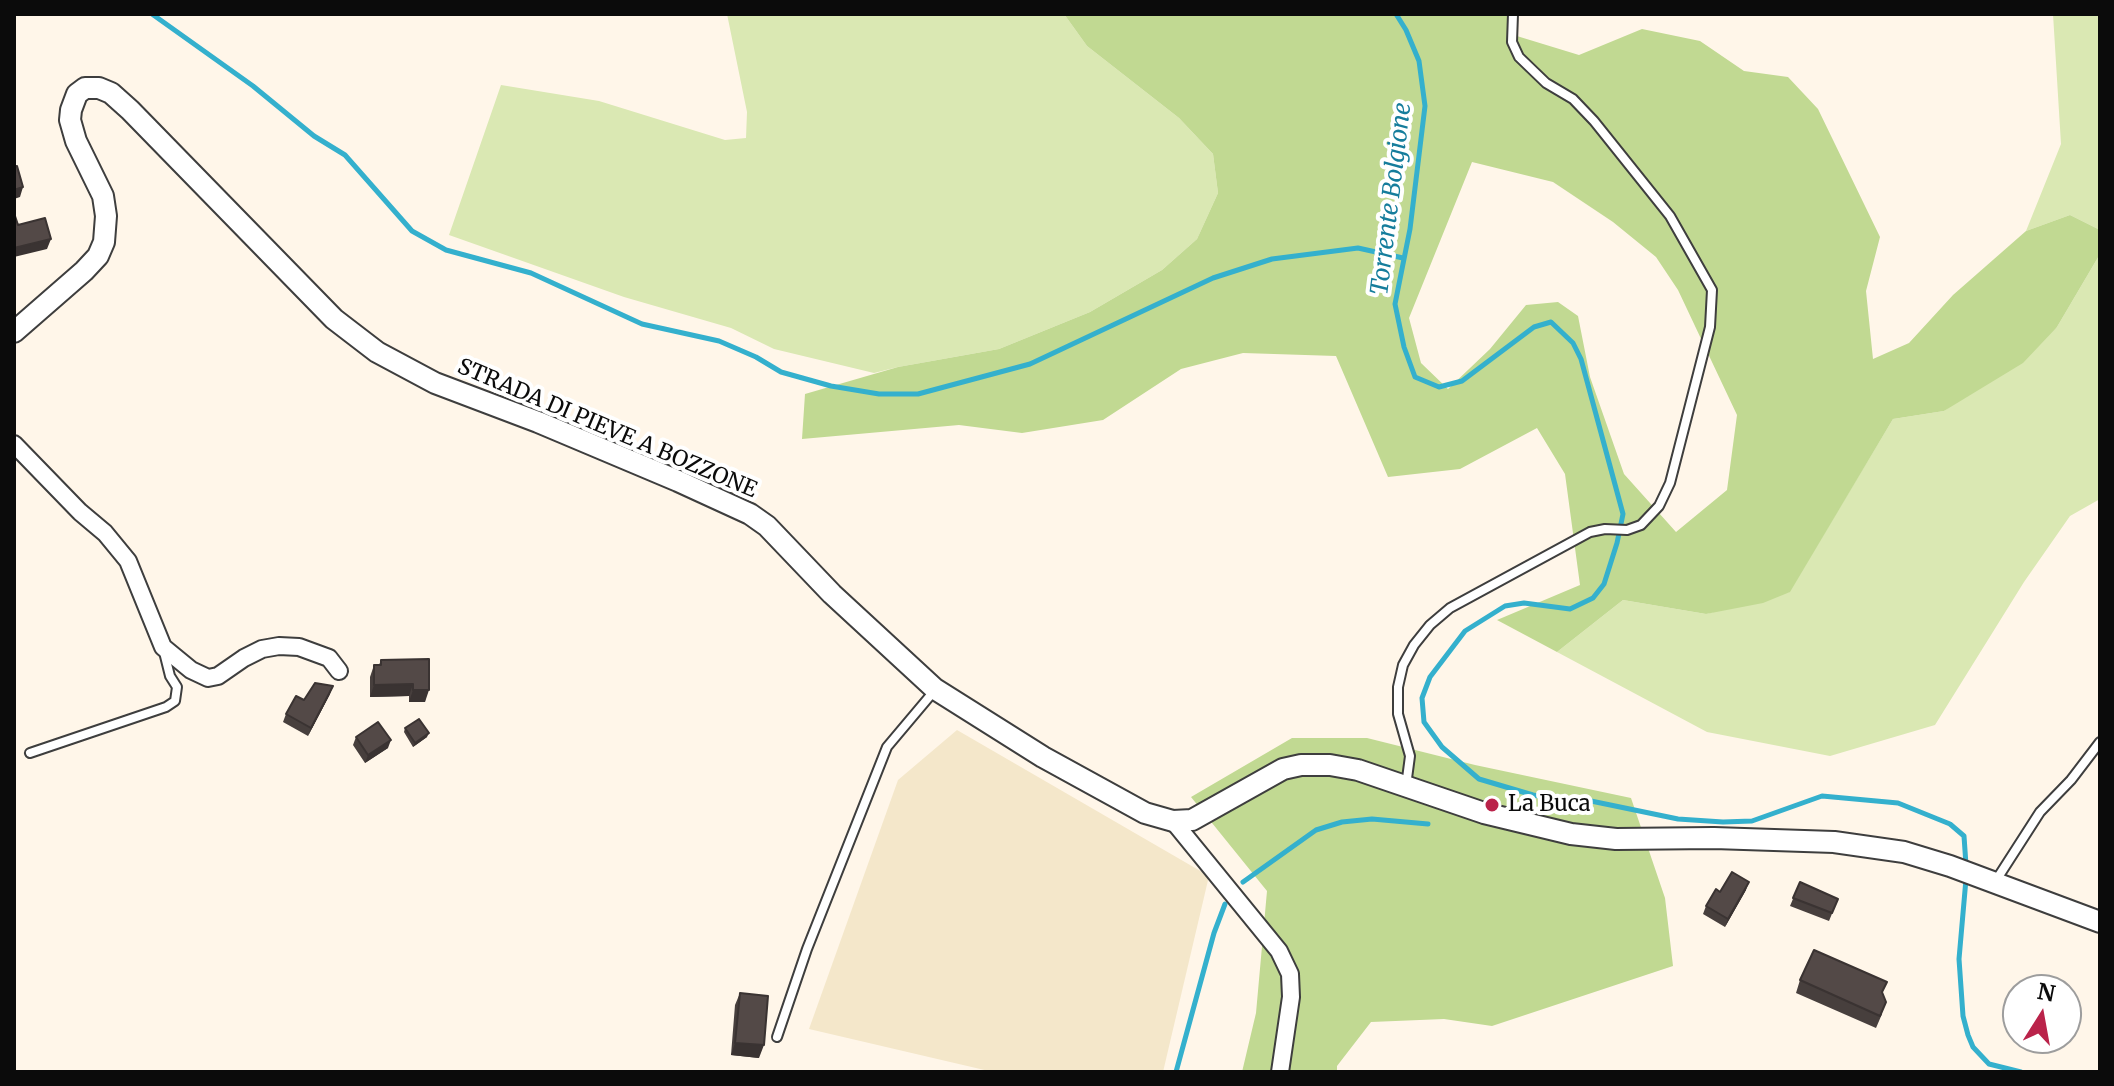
<!DOCTYPE html>
<html>
<head>
<meta charset="utf-8">
<style>
  body { margin:0 }
  #map { position:relative; width:2114px; height:1086px; overflow:hidden; background:#fff6e9; font-family:Merriweather,serif }
  canvas { display:block }
  .frame { position:absolute; inset:0; border:16px solid #0b0b0b; pointer-events:none }
  .north { position:absolute; left:2002px; top:974px; width:80px; height:80px; box-sizing:border-box; background:#fff; border:2px solid #9d9d9d; border-radius:50%; rotate:11deg; font-size:22px; font-weight:700; line-height:32px; text-align:center; color:#0b0b0b }
  .north::after { content:''; display:block; margin:auto; width:28px; height:36px; background:#ba234a; clip-path:polygon(50% 0,100% 100%,50% 72%,0 100%) }
</style>
</head>
<body>
<div id="map">
<canvas width="2114" height="1086"></canvas>
<div class="frame"></div>
<div class="north">N</div>
</div>
<script>
const c = document.querySelector('canvas').getContext('2d');
c.lineJoin = 'round';
function fill(path, color) {
  c.fillStyle = color;
  c.fill(path, 'evenodd');
}
function toPath(rows) {
  const path = new Path2D();
  for (const r of rows) {
    path.moveTo(r[0], r[1]);
    for (let i = 2; i < r.length; i += 2) path.lineTo(r[i], r[i + 1]);
  }
  return path;
}
function strokePath(path, color, width, dash) {
  c.strokeStyle = color;
  c.lineWidth = width;
  c.lineCap = dash ? 'butt' : 'round';
  c.setLineDash(dash || []);
  c.stroke(path);
}
function drawText(font, color, halo, rows, align = 'center') {
  c.font = font + ' Merriweather,serif';
  c.lineWidth = 8;
  c.setLineDash([]);
  c.textBaseline = 'middle';
  c.strokeStyle = halo;
  c.fillStyle = color;
  for (const [text, x, y, turn = 0] of rows) {
    c.save();
    c.translate(x, y);
    c.rotate((+turn || 0) * Math.PI / 180);
    c.textAlign = isNaN(turn) ? turn : align;
    if (halo) c.strokeText(text, 0, 0);
    c.fillText(text, 0, 0);
    c.restore();
  }
}
fill(toPath([
  [957,730,1209,876,1163,1072,993,1072,809,1029,898,780]
]), '#f4e7ca');
fill(toPath([
  [727,14,1064,14,1087,46,1179,118,1213,154,1218,193,1197,239,1162,270,1090,312,999,349,898,367,874,373,774,349,731,328,624,297,449,235,501,85,599,101,725,140,746,138,747,112],
  [2053,14,2100,14,2100,230,2070,215,2026,231,2061,144],
  [2100,254,2100,499,2070,516,2024,582,1935,725,1830,756,1707,732,1557,652,1623,600,1706,614,1789,592,1893,419,1944,411,2057,327]
]), '#dae8b3');
fill(toPath([
  [1064,14,1509,14,1507,33,1579,55,1642,29,1700,41,1744,71,1788,77,1818,109,1880,237,1866,291,1873,359,1909,343,1953,295,2026,231,2070,215,2100,230,2100,254,2057,327,2023,363,1944,411,1893,419,1790,592,1763,603,1706,614,1623,600,1557,652,1497,620,1580,585,1565,474,1537,428,1460,469,1388,477,1336,356,1243,353,1181,369,1103,420,1022,433,959,425,802,439,805,394,898,367,999,349,1090,312,1162,270,1197,239,1218,193,1213,154,1179,118,1087,46],
  [1472,162,1553,182,1613,222,1656,257,1678,290,1737,415,1727,490,1676,532,1624,474,1590,377,1578,316,1558,302,1526,305,1490,349,1448,389,1421,363,1409,318],
  [1292,738,1367,738,1475,765,1631,798,1665,898,1673,966,1492,1026,1444,1019,1371,1022,1337,1066,1337,1072,1242,1072,1256,1013,1267,891,1191,797]
]), '#c1d992');
strokePath(toPath([
  [152,14,253,86,314,136,345,155,412,231,446,250,531,273,642,324,719,341,756,357,781,372,831,386,879,394,918,394,1030,364,1213,278,1272,259,1358,248,1403,258],
  [1396,14,1406,30,1419,61,1425,106,1410,229,1395,304,1404,347,1415,377,1439,387,1462,381,1534,327,1551,322,1573,343,1581,359,1623,514,1617,543,1604,584,1593,598,1570,609,1524,603,1505,606,1465,631,1430,677,1422,698,1424,722,1442,747,1479,779,1533,795,1562,800,1591,801,1678,819,1723,822,1752,821,1822,796,1898,803,1950,824,1964,836,1966,865],
  [1966,879,1959,959,1963,1016,1968,1035,1973,1047,1989,1064,2021,1072],
  [1243,882,1316,830,1342,822,1372,819,1428,824],
  [1176,1072,1214,933,1225,904]
]), '#34b0cd', 5);
const service = toPath([
  [30,753,166,707,175,701,177,687,170,676,164,652],
  [1406,786,1410,756,1398,714,1398,687,1403,665,1414,645,1430,625,1450,608,1590,532,1605,529,1627,530,1641,525,1659,506,1670,483,1710,327,1712,290,1670,216,1594,121,1573,99,1546,83,1519,57,1512,42,1513,14],
  [1995,882,2040,812,2071,780,2100,742],
  [777,1037,807,949,887,747,935,690]
]);
const minor = toPath([
  [14,444,80,512,105,533,128,561,163,647,191,670,208,678,218,676,244,658,262,649,279,646,299,647,329,658,339,671],
  [1173,821,1279,951,1290,974,1291,997,1280,1072]
]);
const tertiary = toPath([
  [14,332,84,271,98,256,104,242,106,216,103,196,76,141,70,120,71,110,77,94,85,88,99,88,111,93,130,110,334,319,377,352,435,383,538,422,678,481,750,514,767,526,832,594,935,689,1043,757,1145,813,1173,821,1192,820,1283,769,1301,765,1330,765,1358,770,1484,813,1571,834,1616,839,1714,838,1834,842,1904,852,1950,866,2100,922]
]);
strokePath(service, '#3e3e3e', 12);
strokePath(minor, '#3e3e3e', 20);
strokePath(tertiary, '#3e3e3e', 24);
strokePath(service, '#fff', 8);
strokePath(minor, '#fff', 16);
strokePath(tertiary, '#fff', 20);
fill(toPath([
  [429,659,425,702,409,702,409,696,370,697,370,677,374,665,379,665,381,660],
  [330,694,308,736,283,722,286,714],
  [405,728,427,737,413,747,404,732],
  [356,737,388,748,365,763,353,745],
  [1800,882,1838,899,1829,921,1790,906],
  [1746,890,1725,927,1703,914,1706,906,1720,892],
  [1800,980,1887,982,1882,993,1882,1014,1876,1028,1796,993],
  [740,993,759,1058,731,1055,735,1005]
]), '#473f3d');
fill(toPath([
  [23,187,20,197,14,199,14,190],
  [51,239,47,249,14,257,14,248],
  [413,684,409,696,370,697,374,685],
  [333,686,330,694,308,736,311,728],
  [413,690,429,690,425,702,409,702],
  [429,733,427,737,413,747,415,743],
  [391,740,388,748,365,763,368,755],
  [1749,882,1746,890,1725,927,1728,919],
  [735,1043,764,1045,759,1058,731,1055]
]), '#3a3332');
const building = toPath([
  [17,166,23,187,14,190,14,167,17,166],
  [14,213,18,225,45,218,51,239,14,248,14,213],
  [429,659,429,690,413,690,413,684,374,685,374,665,381,665,381,660,429,659],
  [315,683,333,686,311,728,286,714,296,696,304,700,315,683],
  [419,719,429,733,415,743,405,728,419,719],
  [378,722,391,740,368,755,356,737,378,722],
  [1732,872,1749,882,1728,919,1706,906,1716,889,1720,892,1732,872],
  [1800,882,1838,899,1832,913,1793,898,1800,882],
  [1814,950,1887,982,1882,992,1886,1002,1880,1016,1800,980,1814,950],
  [740,993,768,996,764,1045,735,1043,740,993]
]);
fill(building, '#534947');
strokePath(building, '#3a3332', 2);
for (const [x, y, r, color] of [
  [1492,805,8,"#ba234a"]
]) {
  const dot = new Path2D();
  dot.arc(x, y, r, 0, 2 * Math.PI);
  c.fillStyle = color;
  c.fill(dot);
  strokePath(dot, '#fff', 3);
}
drawText('22px', '#0b0b0b', '#fff', [
  ["STRADA DI PIEVE A BOZZONE",607,429,23]
]);
drawText('22px', '#0b0b0b', '#fff', [
  ["La Buca",1508,805]
], 'left');
drawText('italic 24px', '#157d9c', '#fff', [
  ["Torrente Bolgione",1392,199,-83]
]);
</script>
</body>
</html>
